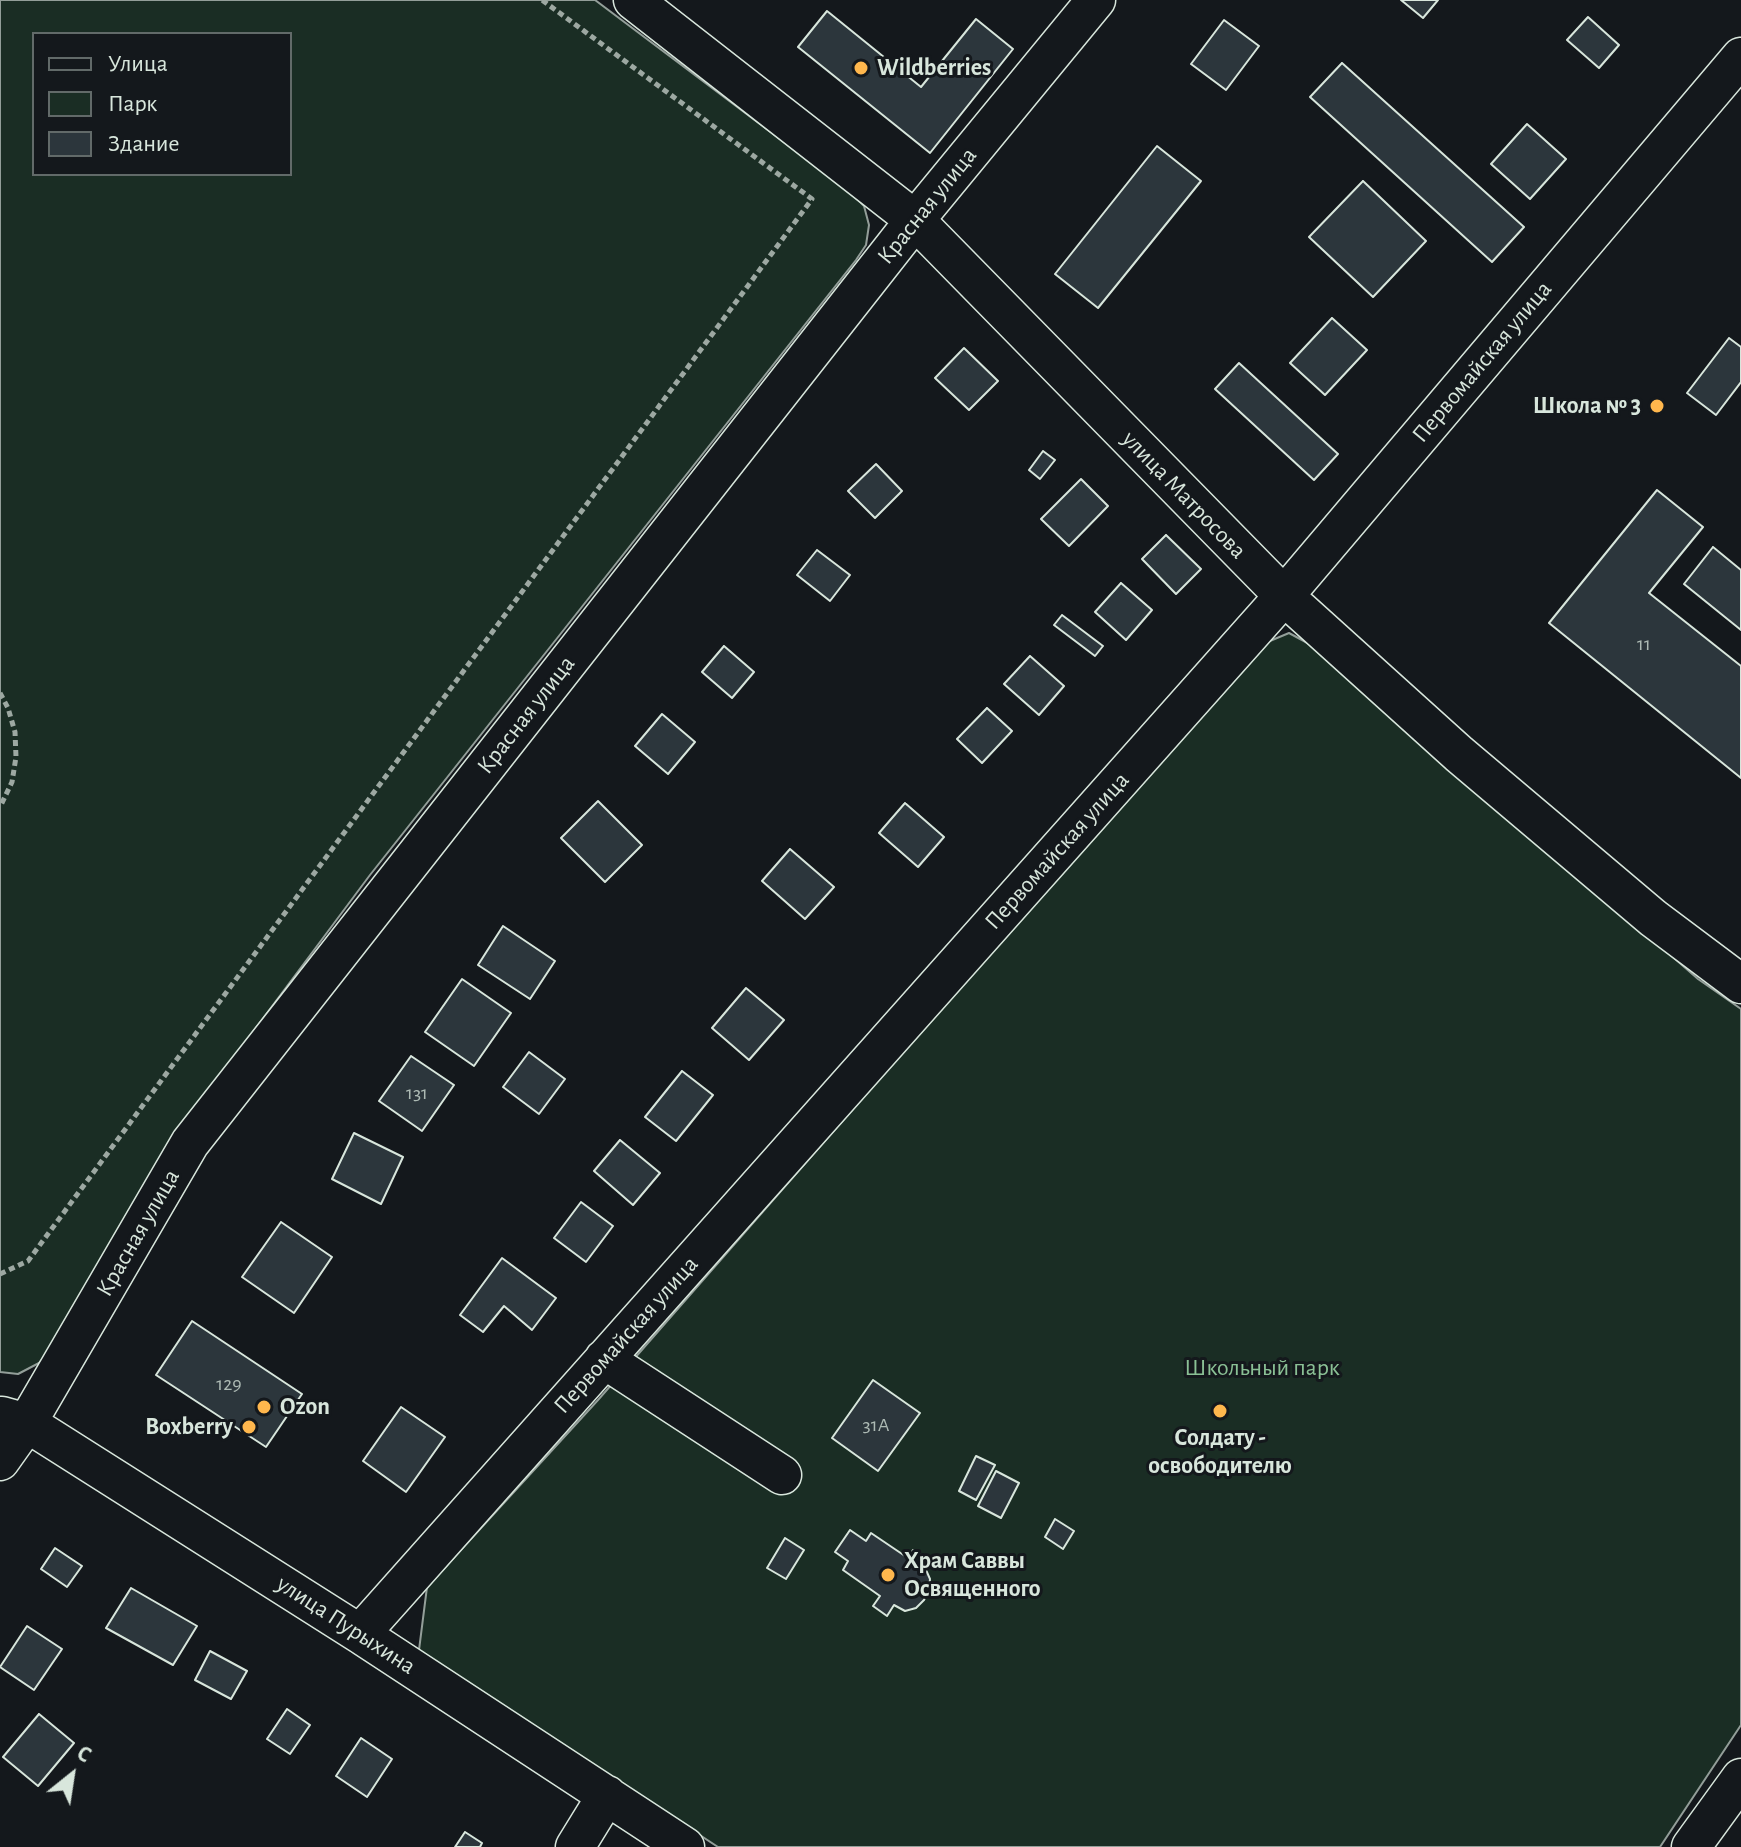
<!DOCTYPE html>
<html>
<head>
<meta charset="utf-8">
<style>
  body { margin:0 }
  #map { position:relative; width:1741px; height:1847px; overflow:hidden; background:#14181c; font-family:"Alegreya Sans",sans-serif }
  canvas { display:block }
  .legend { position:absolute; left:32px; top:32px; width:260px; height:144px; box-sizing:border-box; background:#14181c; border:2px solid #626a69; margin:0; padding:10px 14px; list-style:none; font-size:24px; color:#d8e6dc }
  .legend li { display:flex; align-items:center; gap:16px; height:40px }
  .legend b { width:40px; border:2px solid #626a69 }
  .north { position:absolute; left:32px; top:1735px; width:80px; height:80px; -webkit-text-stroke:6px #14181c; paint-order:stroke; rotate:30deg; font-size:22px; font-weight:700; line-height:32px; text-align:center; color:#d8e6dc }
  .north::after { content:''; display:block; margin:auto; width:28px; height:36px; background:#d8e6dc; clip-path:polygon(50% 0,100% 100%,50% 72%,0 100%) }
</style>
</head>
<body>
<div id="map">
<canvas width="1741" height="1847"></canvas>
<ul class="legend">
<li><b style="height:10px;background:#14181c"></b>Улица</li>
<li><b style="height:22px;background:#1a2d24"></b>Парк</li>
<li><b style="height:22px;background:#2c363c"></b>Здание</li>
</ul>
<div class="north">С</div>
</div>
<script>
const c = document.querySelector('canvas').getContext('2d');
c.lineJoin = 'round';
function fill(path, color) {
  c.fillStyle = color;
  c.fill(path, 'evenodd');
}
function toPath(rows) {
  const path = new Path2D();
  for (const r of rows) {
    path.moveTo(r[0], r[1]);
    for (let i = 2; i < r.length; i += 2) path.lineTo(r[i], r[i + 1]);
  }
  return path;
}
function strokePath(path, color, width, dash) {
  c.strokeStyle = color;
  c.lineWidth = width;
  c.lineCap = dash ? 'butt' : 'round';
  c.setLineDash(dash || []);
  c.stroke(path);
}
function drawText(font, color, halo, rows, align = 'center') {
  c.font = font + ' "Alegreya Sans",sans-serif';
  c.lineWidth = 6;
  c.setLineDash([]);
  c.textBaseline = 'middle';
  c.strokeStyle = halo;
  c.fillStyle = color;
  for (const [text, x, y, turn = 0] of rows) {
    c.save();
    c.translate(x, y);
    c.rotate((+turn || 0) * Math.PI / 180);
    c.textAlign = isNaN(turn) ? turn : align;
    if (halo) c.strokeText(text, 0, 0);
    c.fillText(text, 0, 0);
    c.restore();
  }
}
const green = toPath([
  [0,0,595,0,849,191,864,206,869,225,866,245,856,260,370,875,176,1135,59,1343,39,1363,18,1374,0,1372,0,0],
  [34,34,290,34,290,174,34,174,34,34],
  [1289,633,1324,652,1698,979,1741,1009,1741,1725,1660,1847,718,1847,419,1650,427,1587,598,1400,1258,646,1289,633]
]);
fill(green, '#1a2d24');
strokePath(green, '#939e99', 2);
const building = toPath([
  [1401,0,1438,0,1423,18,1401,0],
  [827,11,921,87,976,19,1013,49,930,153,798,47,827,11],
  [1588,17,1619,45,1599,68,1567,40,1588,17],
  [1224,20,1259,46,1226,90,1191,64,1224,20],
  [1342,63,1524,227,1492,262,1310,97,1342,63],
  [1527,124,1566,159,1530,199,1491,164,1527,124],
  [1157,146,1201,181,1098,308,1055,274,1157,146],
  [1363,181,1426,241,1373,297,1309,237,1363,181],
  [1332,318,1367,350,1325,395,1290,363,1332,318],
  [1729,338,1741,347,1741,382,1716,415,1687,393,1729,338],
  [964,348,998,381,969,410,935,378,964,348],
  [1239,363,1338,454,1314,480,1215,389,1239,363],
  [1043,451,1055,460,1040,479,1029,470,1043,451],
  [876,464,902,491,875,518,848,491,876,464],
  [1081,479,1108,506,1069,546,1041,519,1081,479],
  [1657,490,1703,527,1649,593,1741,666,1741,778,1549,623,1657,490],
  [1166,535,1201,569,1176,594,1142,559,1166,535],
  [1713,547,1741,570,1741,630,1684,584,1713,547],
  [817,550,850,575,830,601,797,575,817,550],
  [1121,583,1152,610,1126,640,1095,612,1121,583],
  [1062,615,1103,646,1095,656,1054,625,1062,615],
  [724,646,754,672,732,698,702,672,724,646],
  [1030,656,1064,686,1039,715,1004,684,1030,656],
  [987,708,1012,731,982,763,957,739,987,708],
  [662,714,695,742,668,774,635,746,662,714],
  [598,801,642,845,605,882,561,838,598,801],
  [905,803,944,837,918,867,879,833,905,803],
  [790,849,834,887,805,919,762,881,790,849],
  [503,926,555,961,530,999,478,965,503,926],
  [462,979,511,1013,474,1066,425,1032,462,979],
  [746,988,784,1020,749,1060,712,1028,746,988],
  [529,1052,565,1079,539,1114,503,1087,529,1052],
  [411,1056,454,1085,422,1131,379,1101,411,1056],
  [682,1071,713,1095,676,1141,645,1117,682,1071],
  [354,1133,403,1157,381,1204,332,1179,354,1133],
  [620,1140,660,1173,633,1205,594,1171,620,1140],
  [581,1202,613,1226,586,1262,554,1238,581,1202],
  [281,1222,332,1257,294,1313,242,1277,281,1222],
  [502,1258,556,1298,532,1330,504,1306,483,1332,460,1315,502,1258],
  [192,1321,302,1394,266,1447,156,1375,192,1321],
  [873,1380,920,1413,878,1471,832,1438,873,1380],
  [401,1407,445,1437,406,1492,363,1461,401,1407],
  [976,1456,995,1465,976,1500,959,1491,976,1456],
  [996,1471,1019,1483,1001,1518,978,1506,996,1471],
  [1055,1519,1074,1531,1063,1549,1045,1537,1055,1519],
  [850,1530,866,1541,871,1533,908,1558,913,1550,932,1562,926,1570,930,1579,929,1589,924,1600,916,1608,905,1611,894,1605,887,1616,873,1606,880,1596,843,1570,848,1561,835,1552,850,1530],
  [785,1538,804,1550,786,1579,767,1568,785,1538],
  [55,1548,82,1566,67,1587,41,1569,55,1548],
  [131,1588,197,1626,173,1665,106,1628,131,1588],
  [27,1626,62,1649,34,1690,0,1667,27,1626],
  [210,1651,247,1671,231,1699,195,1680,210,1651],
  [287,1709,310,1725,290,1754,267,1739,287,1709],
  [39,1714,74,1743,38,1786,3,1757,39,1714],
  [361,1738,392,1759,367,1797,336,1776,361,1738],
  [465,1832,482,1843,480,1847,455,1847,465,1832]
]);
fill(building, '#2c363c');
strokePath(building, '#d8e6dc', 2);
const minor = toPath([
  [633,0,915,220,1284,596,1459,754,1653,918,1741,984],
  [604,1359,782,1475],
  [2,1416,27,1423,360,1634,685,1847],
  [0,1461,27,1423,190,1143,915,220,1096,0],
  [360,1634,1284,596,1741,57],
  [575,1847,607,1795],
  [1691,1847,1741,1778]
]);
strokePath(minor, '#d8e6dc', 41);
strokePath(toPath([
  [0,693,8,708,15,732,16,757,12,782,0,807],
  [0,1274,28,1261,812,199,542,0]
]), '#9da8a2', 5, [6, 4]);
strokePath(minor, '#14181c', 38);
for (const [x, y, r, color] of [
  [861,68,8,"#ffb74d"],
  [1657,406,8,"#ffb74d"],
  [264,1407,8,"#ffb74d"],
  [1220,1411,8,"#ffb74d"],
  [249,1427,8,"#ffb74d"],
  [888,1575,8,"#ffb74d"]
]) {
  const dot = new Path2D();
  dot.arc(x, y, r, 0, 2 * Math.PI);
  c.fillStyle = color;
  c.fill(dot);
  strokePath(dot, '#14181c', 3);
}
drawText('20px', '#adbab4', null, [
  ["11",1644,644],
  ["131",417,1093],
  ["129",229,1384],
  ["31А",876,1425]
]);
drawText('bold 24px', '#d8e6dc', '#14181c', [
  ["Wildberries",877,68],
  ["Школа № 3",1641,406,"right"],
  ["Ozon",280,1407],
  ["Boxberry",233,1427,"right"],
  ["Солдату -",1220,1438,"center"],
  ["освободителю",1220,1466,"center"],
  ["Храм Саввы",904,1561],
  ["Освященного",904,1589]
], 'left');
drawText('24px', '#d8e6dc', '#14181c', [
  ["Красная улица",927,206,-51],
  ["Первомайская улица",1482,362,-50],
  ["улица Матросова",1184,495,46],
  ["Красная улица",526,715,-52],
  ["Первомайская улица",1057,851,-48],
  ["Красная улица",138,1233,-60],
  ["Первомайская улица",626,1335,-48],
  ["улица Пурыхина",346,1625,33]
]);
drawText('24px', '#8ac095', '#14181c', [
  ["Школьный парк",1262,1368]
]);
</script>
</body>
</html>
